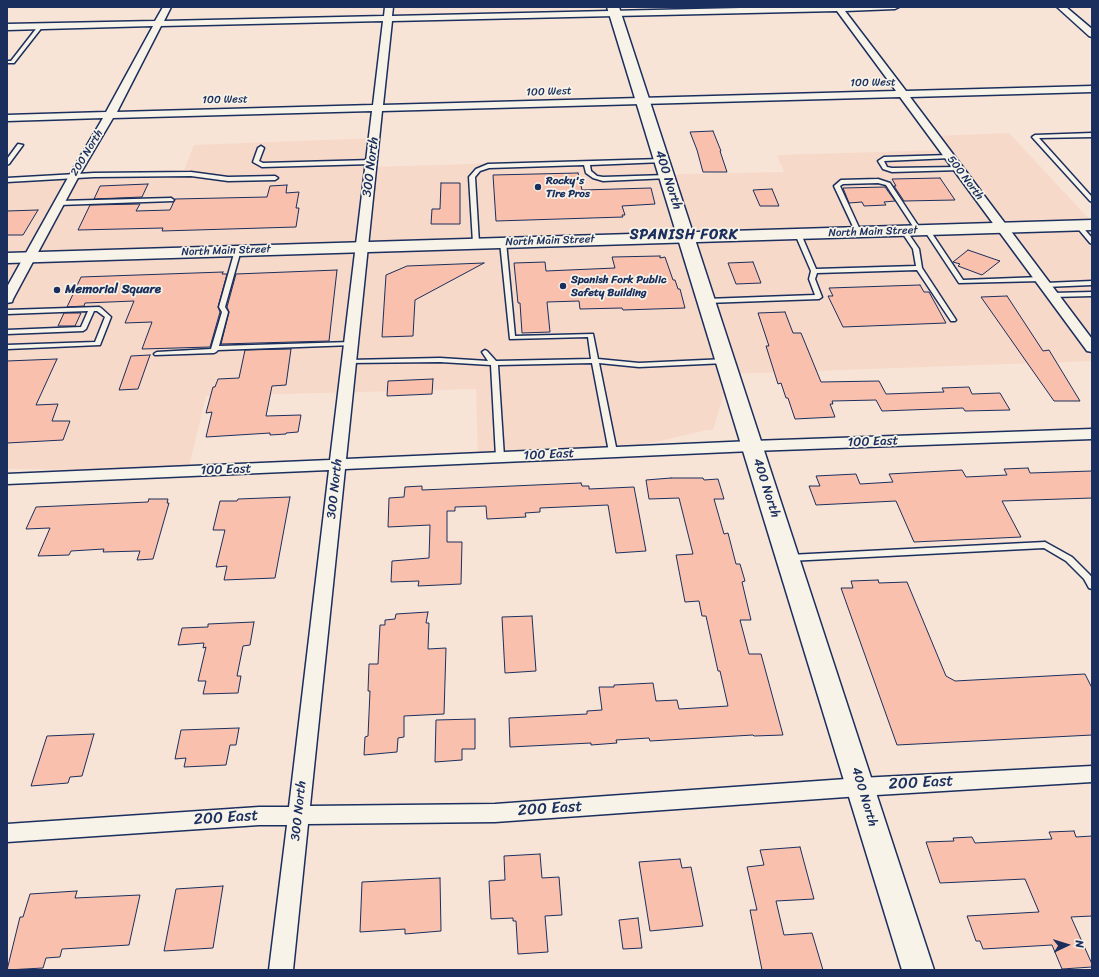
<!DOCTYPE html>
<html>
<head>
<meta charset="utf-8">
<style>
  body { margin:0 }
  #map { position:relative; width:1099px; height:977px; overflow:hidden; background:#f7e4d6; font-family:Sriracha,sans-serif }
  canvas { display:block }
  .frame { position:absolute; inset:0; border:8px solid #1b2f5e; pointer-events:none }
  .north { position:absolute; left:1047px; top:925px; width:40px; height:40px; -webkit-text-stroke:3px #f7f3e8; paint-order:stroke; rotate:86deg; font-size:11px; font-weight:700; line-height:16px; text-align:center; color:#1b2f5e }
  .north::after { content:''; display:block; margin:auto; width:14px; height:18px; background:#1b2f5e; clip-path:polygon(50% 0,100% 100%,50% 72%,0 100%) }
</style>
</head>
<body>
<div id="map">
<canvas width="1099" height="977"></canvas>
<div class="frame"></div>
<div class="north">N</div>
</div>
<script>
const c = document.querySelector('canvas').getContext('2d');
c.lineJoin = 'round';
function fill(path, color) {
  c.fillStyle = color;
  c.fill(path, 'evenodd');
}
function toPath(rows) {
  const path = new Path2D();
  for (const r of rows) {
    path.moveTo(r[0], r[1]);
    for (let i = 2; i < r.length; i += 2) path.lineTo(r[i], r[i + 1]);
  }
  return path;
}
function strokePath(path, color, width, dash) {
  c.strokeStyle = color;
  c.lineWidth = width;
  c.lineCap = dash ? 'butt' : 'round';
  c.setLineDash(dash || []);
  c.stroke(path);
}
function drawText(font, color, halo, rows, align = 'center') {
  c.font = font + ' Sriracha,sans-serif';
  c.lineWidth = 3.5;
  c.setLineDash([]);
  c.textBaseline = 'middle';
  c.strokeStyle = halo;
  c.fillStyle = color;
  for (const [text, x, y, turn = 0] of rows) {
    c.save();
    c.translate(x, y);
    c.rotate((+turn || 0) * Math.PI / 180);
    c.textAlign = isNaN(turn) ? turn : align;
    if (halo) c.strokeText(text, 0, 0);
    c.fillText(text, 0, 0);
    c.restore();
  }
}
fill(toPath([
  [1009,133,1092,222,1092,361,730,374,713,430,707,430,613,452,478,459,476,389,206,396,188,471,7,469,7,177,184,170,194,145,374,138,371,167,661,158,668,178,680,174,784,172,777,155,944,150,934,136]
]), '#f7d9ca');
const building = toPath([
  [713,131,721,151,720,151,727,172,703,172,697,150,690,132,713,131],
  [578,173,582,190,651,188,655,204,622,206,625,215,622,215,623,217,496,221,493,175,578,173],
  [940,178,955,200,904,201,894,186,896,186,892,179,940,178],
  [441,183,460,183,460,224,431,224,432,209,440,209,441,183],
  [148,184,142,197,94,199,100,186,148,184],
  [287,185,286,193,299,192,296,208,299,208,296,227,162,231,163,228,78,230,90,205,140,204,136,211,170,210,175,199,267,197,270,186,287,185],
  [885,187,895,201,884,202,886,205,864,206,862,202,849,203,843,188,885,187],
  [772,189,779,206,760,206,753,190,772,189],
  [38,210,23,235,7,235,7,211,38,210],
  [968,250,994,259,1000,261,982,275,958,266,960,264,953,262,968,250],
  [660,256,660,258,665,257,673,280,675,280,678,289,680,289,685,308,623,310,622,308,580,309,579,301,547,302,550,332,522,333,520,303,518,303,514,263,545,262,546,271,615,268,612,257,660,256],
  [753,262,761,283,736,284,728,263,753,262],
  [484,263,415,300,413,336,382,337,386,275,407,266,484,263],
  [337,270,329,341,221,344,229,312,227,307,236,274,337,270],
  [223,272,222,274,227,274,218,307,220,312,210,347,142,349,152,322,125,323,134,301,85,303,84,306,67,307,81,277,223,272],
  [920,285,924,292,929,292,946,323,843,327,828,296,833,296,829,288,920,285],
  [1007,296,1043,351,1049,350,1080,401,1054,401,981,297,1007,296],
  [785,312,793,333,801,333,821,382,879,381,886,394,944,392,942,388,969,387,972,394,1000,393,1010,410,965,411,963,408,882,411,876,400,832,401,833,404,830,404,835,417,795,419,788,398,786,398,781,383,778,384,766,346,769,346,758,313,785,312],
  [64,313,81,313,75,326,58,326,64,313],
  [291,349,286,385,272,386,266,416,301,415,298,432,286,433,286,434,270,435,270,433,206,437,212,412,206,413,213,387,215,387,218,379,239,378,245,350,291,349],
  [150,355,138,389,119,390,131,356,150,355],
  [57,359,36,405,58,404,52,421,70,421,63,440,7,443,7,361,57,359],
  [433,379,432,394,387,396,388,381,433,379],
  [1028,468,1030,473,1092,471,1092,498,1002,501,1021,537,914,542,896,501,816,505,809,486,820,486,816,476,856,474,860,484,893,482,889,474,962,470,966,477,1007,475,1004,469,1028,468],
  [671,478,703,478,704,480,718,479,724,499,714,499,724,534,728,533,736,564,740,564,745,581,742,582,751,620,740,620,749,654,761,654,783,735,754,736,753,735,650,741,649,738,616,740,617,743,591,745,591,743,510,747,509,718,587,714,587,711,602,710,599,687,614,687,614,685,653,683,656,701,677,700,679,709,728,706,720,671,718,671,706,616,702,616,699,601,685,602,676,555,693,554,679,498,649,499,646,480,671,478],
  [581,483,582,486,589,486,589,489,634,487,646,551,616,553,608,505,540,508,540,512,525,513,526,517,487,519,486,506,455,507,455,511,447,511,447,542,462,542,461,584,418,586,419,581,391,582,392,561,429,558,430,525,388,527,389,498,404,497,405,487,422,486,422,490,581,483],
  [290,497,275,578,224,580,227,566,216,567,225,530,213,530,220,501,237,501,238,499,290,497],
  [149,499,168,499,167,503,169,503,153,559,137,560,140,551,103,552,104,549,71,551,69,555,38,556,50,528,26,529,36,507,148,502,149,499],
  [878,580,879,583,907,582,946,676,955,681,1085,674,1092,688,1092,735,897,745,841,588,853,588,851,581,878,580],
  [428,612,426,623,429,623,428,649,446,648,444,714,404,716,404,737,398,738,397,752,364,755,365,737,368,736,370,691,368,691,369,664,378,664,380,625,385,625,385,620,395,619,396,614,428,612],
  [532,616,536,671,505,673,502,617,532,616],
  [254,622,250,645,243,646,237,676,241,676,238,693,203,694,206,681,198,681,206,647,203,648,204,643,178,645,182,628,208,627,208,624,254,622],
  [475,719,475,749,462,749,462,760,435,762,436,720,475,719],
  [239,728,236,745,230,745,226,765,184,767,186,758,175,759,181,730,239,728],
  [94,734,82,776,70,777,68,783,31,786,47,736,94,734],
  [1074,831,1076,837,1092,836,1092,916,1071,917,1092,964,1092,967,1062,969,1052,945,983,949,980,941,976,941,967,916,1039,912,1025,879,940,883,926,842,954,841,953,838,972,837,975,843,1052,839,1049,832,1074,831],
  [800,847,814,899,776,901,784,935,812,933,823,970,762,970,750,910,757,910,747,867,764,865,760,850,800,847],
  [540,854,542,878,559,877,562,915,545,916,548,952,518,954,516,921,513,921,513,918,491,919,489,881,505,880,504,856,540,854],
  [680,859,682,868,691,867,703,926,650,931,639,862,680,859],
  [440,878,441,931,405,934,405,929,360,932,362,882,440,878],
  [223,886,213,948,164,951,176,889,223,886],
  [77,891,75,898,140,895,129,945,62,949,60,957,46,958,43,968,7,970,20,917,23,917,30,894,77,891],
  [638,918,642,948,623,949,619,920,638,918]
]);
fill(building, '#f8c0ad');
strokePath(building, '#1b2f5e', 1);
const lane = toPath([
  [39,25,43,26,14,63,7,63,7,61,11,61,39,25],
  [1092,133,1092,137,1039,138,1092,197,1092,202,1090,201,1032,137,1035,135,1092,133],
  [18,144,23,145,9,164,7,165,7,159,18,144],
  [261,146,264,148,259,161,263,163,372,160,375,162,372,164,262,167,253,162,258,148,261,146],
  [949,155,951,156,951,158,884,161,887,167,892,168,958,167,961,169,960,170,892,172,883,169,878,161,884,157,949,155],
  [662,159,665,161,664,162,590,165,591,171,597,176,603,177,667,175,670,177,669,178,603,181,593,178,586,173,584,165,489,168,480,171,475,177,479,243,476,245,473,243,469,177,476,169,488,164,662,159],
  [191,172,228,177,275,176,278,178,275,180,228,181,191,176,94,177,7,182,7,178,94,173,191,172],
  [878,179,890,183,921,230,920,231,916,231,886,185,878,183,843,184,840,186,861,232,858,234,856,233,834,186,841,180,878,179],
  [171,198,174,200,173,201,59,205,56,203,59,201,171,198],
  [1078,223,1080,224,1092,238,1092,244,1090,243,1075,225,1078,223],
  [927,228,929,229,963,280,1041,277,1044,279,1041,281,959,283,924,230,927,228],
  [904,229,906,230,919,249,922,268,956,320,955,321,951,321,917,270,817,273,815,279,822,297,819,299,706,303,703,301,706,299,815,295,809,279,811,271,795,234,798,232,801,234,816,269,916,266,913,249,901,231,904,229],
  [503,240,506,242,515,336,593,334,598,359,639,363,726,359,729,361,726,363,639,367,599,363,617,452,613,454,609,452,592,363,498,365,504,457,500,459,496,457,491,365,440,362,347,363,346,362,349,360,440,358,488,361,482,352,485,350,487,351,496,361,591,359,588,337,510,339,500,242,503,240],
  [238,248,241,250,225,307,228,312,219,346,351,342,353,343,354,344,353,345,218,350,216,352,214,353,155,355,154,354,155,353,157,352,211,349,222,312,219,307,235,250,238,248],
  [1092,281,1092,285,1045,287,1042,285,1045,283,1092,281],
  [1092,292,1092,296,1053,297,1050,295,1053,293,1092,292],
  [99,307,101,308,111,317,100,345,7,349,7,345,95,342,105,317,97,311,94,311,86,329,83,331,7,334,7,330,81,327,88,311,7,314,7,310,99,307],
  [1045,542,1072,557,1090,575,1092,578,1092,589,1089,588,1084,579,1066,561,1044,548,789,561,786,560,785,558,786,556,789,555,1045,542]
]);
const street = toPath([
  [163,7,171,7,164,21,384,16,385,7,393,7,392,16,784,7,899,7,895,9,845,11,906,91,1092,86,1092,92,910,97,1092,339,1092,352,1087,351,900,97,382,111,346,459,752,441,1092,429,1092,439,752,451,345,469,310,806,495,804,860,778,1092,766,1092,782,860,796,495,822,308,824,293,970,269,970,287,825,259,825,7,842,7,824,259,807,289,807,329,470,7,484,7,474,330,460,372,111,113,118,80,174,13,299,12,302,7,303,7,287,70,174,103,118,7,121,7,115,106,112,153,26,7,30,7,24,155,21,163,7],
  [837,11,896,91,383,105,392,21,837,11],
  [383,21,373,105,117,112,161,26,383,21],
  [1057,7,1066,7,1092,29,1092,37,1089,36,1057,7]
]);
const secondary = toPath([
  [607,7,619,7,934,970,902,970,607,7]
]);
const primary = toPath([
  [1092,220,1092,230,7,263,7,253,1092,220]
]);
strokePath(lane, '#1b2f5e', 3);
strokePath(street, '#1b2f5e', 3);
strokePath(secondary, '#1b2f5e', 3);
strokePath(primary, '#1b2f5e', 3);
fill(lane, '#f7f3e8');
fill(street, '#f7f3e8');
fill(secondary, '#f7f3e8');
fill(primary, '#f7f3e8');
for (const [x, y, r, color] of [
  [538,187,4,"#1b2f5e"],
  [563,286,4,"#1b2f5e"],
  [57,290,4,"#1b2f5e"]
]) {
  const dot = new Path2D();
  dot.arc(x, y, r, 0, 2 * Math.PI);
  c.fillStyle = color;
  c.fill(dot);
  strokePath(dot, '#f7f3e8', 1.5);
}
drawText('11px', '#1b2f5e', '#f7f3e8', [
  ["100 West",873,83,-1],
  ["100 West",549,92,-2],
  ["100 West",225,100,-1],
  ["200 North",87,153,-59],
  ["500 North",965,178,53],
  ["North Main Street",873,232,-2],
  ["North Main Street",550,241,-2],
  ["North Main Street",226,251,-2]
]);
drawText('bold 11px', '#1b2f5e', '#f7f3e8', [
  ["Rocky's",546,181],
  ["Tire Pros",546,194],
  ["Spanish Fork Public",571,280],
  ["Safety Building",571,293]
], 'left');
drawText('13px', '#1b2f5e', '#f7f3e8', [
  ["300 North",371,167,-83],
  ["400 North",668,180,72],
  ["100 East",873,442,-2],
  ["100 East",549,455,-3],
  ["100 East",226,470,-2],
  ["400 North",766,488,72],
  ["300 North",335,489,-84],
  ["400 North",864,797,73],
  ["300 North",299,811,-84]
]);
drawText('bold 13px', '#1b2f5e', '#f7f3e8', [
  ["Memorial Square",65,290]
], 'left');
c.letterSpacing = '1px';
drawText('bold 14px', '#1b2f5e', '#f7f3e8', [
  ["SPANISH FORK",684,235]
]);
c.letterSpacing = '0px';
drawText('16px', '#1b2f5e', '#f7f3e8', [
  ["200 East",921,783,-3],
  ["200 East",550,809,-4],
  ["200 East",226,818,-4]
]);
</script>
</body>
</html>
